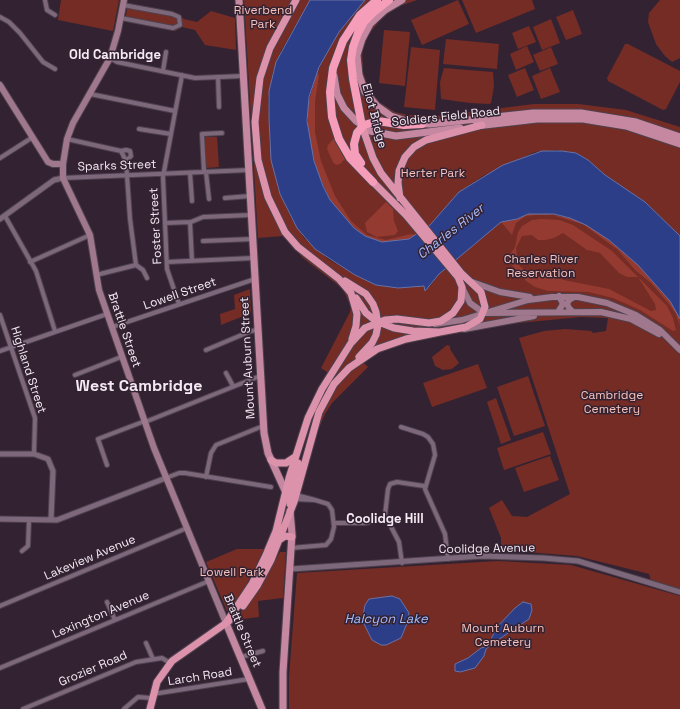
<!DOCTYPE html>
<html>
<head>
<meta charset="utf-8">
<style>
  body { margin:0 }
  canvas { display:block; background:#332232 }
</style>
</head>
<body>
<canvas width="680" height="709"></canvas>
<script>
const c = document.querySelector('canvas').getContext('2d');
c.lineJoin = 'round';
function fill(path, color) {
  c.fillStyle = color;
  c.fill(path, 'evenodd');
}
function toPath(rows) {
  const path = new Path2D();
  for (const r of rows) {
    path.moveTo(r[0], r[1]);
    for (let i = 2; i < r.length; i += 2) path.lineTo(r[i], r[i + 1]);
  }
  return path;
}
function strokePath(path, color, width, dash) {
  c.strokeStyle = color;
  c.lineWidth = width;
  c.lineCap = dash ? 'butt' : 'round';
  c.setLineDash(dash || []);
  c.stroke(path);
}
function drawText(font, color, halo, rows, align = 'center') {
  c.font = font + ' "Space Grotesk",sans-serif';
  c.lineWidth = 3;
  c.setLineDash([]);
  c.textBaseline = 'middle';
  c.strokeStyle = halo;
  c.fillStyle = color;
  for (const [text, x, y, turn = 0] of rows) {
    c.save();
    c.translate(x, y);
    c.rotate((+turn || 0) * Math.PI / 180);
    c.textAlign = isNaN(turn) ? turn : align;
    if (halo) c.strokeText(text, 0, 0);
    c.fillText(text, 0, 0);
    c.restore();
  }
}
fill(toPath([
  [61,0,119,0,113,31,58,20],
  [244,0,310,0,281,51,273,71,268,98,270,151,278,189,291,218,304,238,328,259,355,275,376,285,398,288,424,286,426,291,427,287,431,285,439,274,501,222,532,213,554,214,589,227,638,265,670,301,680,319,680,589,651,581,649,574,577,556,501,550,501,538,489,508,502,500,512,516,527,517,570,494,519,338,544,331,565,329,591,331,593,333,606,331,608,318,581,317,508,324,415,341,378,352,363,362,368,367,332,403,325,414,315,437,320,416,339,380,321,368,350,312,351,307,343,289,303,258,283,236,258,238],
  [365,0,417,0,397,7,382,18,369,34,362,51,363,72,368,87,379,102,395,112,408,115,437,116,534,104,578,104,626,110,680,127,680,236,645,202,605,175,588,160,576,153,556,150,535,152,483,176,459,192,430,225,409,239,400,242,371,239,349,223,314,161,314,80,323,60,339,32],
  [458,0,469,24,422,45,411,20],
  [462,0,532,0,535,9,476,33],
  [660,0,680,0,680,58,672,62,665,56,656,44,648,22,649,13],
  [128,3,176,13,184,19,197,22,211,11,235,18,236,50,205,45,195,30,182,27,175,31,125,21],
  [573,10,582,34,566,40,556,17],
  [551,19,560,43,542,50,533,27],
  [529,26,536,42,518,49,512,33],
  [384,30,410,32,405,86,379,83],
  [446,39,499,44,497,69,443,64],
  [625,44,628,44,680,71,680,82,666,109,663,110,608,81,607,78],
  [527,46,534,62,516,70,510,54],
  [411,47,440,50,435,110,404,107],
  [551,47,558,64,540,71,533,55],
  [444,68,493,72,494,86,491,103,489,104,470,103,441,99,440,82],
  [525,68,534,90,517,97,508,75],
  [550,68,560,92,541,99,532,76],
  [205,137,217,137,219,167,206,168],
  [250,289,251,313,221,325,220,314,235,309,234,295],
  [447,345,450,346,450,349,459,363,452,369,443,370,435,366,432,357],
  [478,364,487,388,432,407,423,383],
  [528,376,545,426,514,436,497,387],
  [496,398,511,440,501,444,487,402],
  [543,432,551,454,504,470,497,448],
  [550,456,559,480,524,492,515,468],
  [237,549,264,549,244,590,229,610,227,611,206,562],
  [280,552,286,552,283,598,258,601,259,617,234,620,262,584],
  [498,561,571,565,680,596,680,709,289,709,289,677,297,573]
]), '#742c24');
fill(toPath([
  [317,72,319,76,315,101,315,132,321,161,335,196,351,221,367,235,386,240,411,234,417,235,404,241,394,242,382,242,371,239,360,233,349,223,330,200,317,171,308,134,308,104],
  [334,138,345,159,340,164,336,165,333,162,327,149,328,145],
  [386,202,393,209,394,221,398,231,395,235,377,237,367,232,365,223],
  [542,213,570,218,592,227,609,240,638,265,670,301,679,316,680,326,676,314,669,304,651,283,635,270,618,250,584,225,553,215,536,215,526,216,516,223,512,235,501,222,517,219,528,214],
  [541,219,560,220,573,225,612,251,667,306,673,318,676,330,673,331,640,310,613,298,588,292,548,291,535,287,526,281,511,264,509,256,515,247,518,232,522,226,532,220],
  [563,233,587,250,600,253,619,273,627,277,638,277,655,304,656,310,651,311,609,289,564,280,551,275,544,275,533,279,518,264,516,248,522,236,532,235,538,240,545,240,554,238]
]), '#943a30');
const water = toPath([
  [310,0,365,0,339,32,319,67,309,97,307,121,314,161,323,186,330,200,354,228,365,236,382,242,409,239,430,225,459,192,503,165,542,151,562,151,576,153,588,160,605,175,645,202,680,236,680,319,670,301,638,265,609,240,586,225,570,218,554,214,528,214,517,219,501,222,439,274,425,291,424,286,398,288,376,285,355,275,315,249,297,228,280,194,271,160,269,119,269,91,276,62,310,0],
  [392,596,400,599,409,613,408,621,401,638,386,645,381,645,372,640,364,624,363,615,365,605,369,599,392,596],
  [523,602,531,604,532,610,529,619,492,644,486,649,484,656,475,668,460,672,455,671,455,664,468,658,481,648,485,647,490,641,497,627,515,608,523,602]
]);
fill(water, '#2c3e87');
strokePath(water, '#6872a8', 1);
const minor = toPath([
  [45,0,47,10,55,15],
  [0,17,9,22,20,33,43,62,55,69],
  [121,18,173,28,180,25,179,17,172,14,123,5],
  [110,58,117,62,195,78,243,76],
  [163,71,166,52],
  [218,77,219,107],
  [90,94,175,111],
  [139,129,171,134],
  [67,139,121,151,126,161,130,219,136,265,96,275],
  [121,151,126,150,130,151,131,156,126,161],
  [0,158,33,137],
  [204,172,202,134,222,133],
  [206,172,209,199],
  [190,173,192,201],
  [63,178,249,170],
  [225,198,250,196],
  [5,216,36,271,55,331],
  [190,222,192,261],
  [165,223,191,222,203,217,251,215],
  [203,241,253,239],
  [30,262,90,235],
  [167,262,254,258],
  [136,265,143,270,147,278],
  [179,304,167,269,163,177,182,75],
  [0,315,35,418,34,454],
  [112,327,255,279],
  [206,350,251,331,258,330],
  [0,351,107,314],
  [226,373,233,386],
  [75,375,121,357],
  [145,422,260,376],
  [401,427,423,434,428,437,433,444,435,455,425,489,445,534,448,559],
  [107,465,98,439,145,421],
  [206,477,211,453,216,445,263,426],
  [166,478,179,473,185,473,271,487],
  [296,495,315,500],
  [334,523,365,523,385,518],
  [291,548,326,545,331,539,334,527,332,510,328,504,315,500,294,499],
  [22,551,28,546,29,520],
  [402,563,399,542,385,515,388,489,390,484,397,482,424,486],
  [107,602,115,620],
  [0,606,187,528],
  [146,643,153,659],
  [241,657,263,651],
  [0,668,209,581],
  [153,694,249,679],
  [23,709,136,662,162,658,170,663],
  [124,709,138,697,151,698]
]);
const tertiary = toPath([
  [0,219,54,180,63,178],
  [0,454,34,454,48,459,53,471,51,520],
  [0,519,57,520,166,478],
  [291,569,482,556,543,558,578,561,680,592]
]);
const secondary = toPath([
  [124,0,118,31,110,58,73,123,67,139,63,164,63,178,90,235,99,290,154,448,226,623],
  [0,85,48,162,53,164,63,164],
  [472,282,500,292,530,297],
  [462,287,470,303,484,313,601,312,631,319,659,334],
  [558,312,563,304,559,296],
  [573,312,569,308,567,304,569,300,574,297],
  [435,324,462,320,528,300,552,297,578,297,607,303,636,315,660,330,680,350],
  [464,329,534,316]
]);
const primary = toPath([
  [239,0,264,433,268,453,287,495],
  [402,0,385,10,370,24,362,39,357,55,359,75,365,92,377,106,391,116,412,123,430,124,533,113,581,113,636,122,680,137],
  [334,76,337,94,344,108,356,121,370,131,396,136,460,128],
  [476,126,537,119,583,119,626,126,680,144],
  [226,623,262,709],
  [283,709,283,672,292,534,290,511]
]);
const trunk = toPath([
  [296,0,270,48,260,78,255,122,258,160,268,197,285,232,298,247,339,279,351,293,357,314,356,326,352,339],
  [400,198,398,183,399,171,405,157,414,147,426,140,482,125],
  [345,281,366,294,373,304,376,312,378,325,376,335,372,343,359,357],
  [356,298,366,313,376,321,394,328,413,331,440,332,466,327,480,319,485,307,481,292,461,273,381,173,373,158,362,126],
  [271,460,276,463,286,463,295,457],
  [290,504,291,492,298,463],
  [279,540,285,536,292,537],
  [243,606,257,586,271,560,294,502,319,412,334,384,349,368,377,349,406,339,440,332],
  [226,623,252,584,266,555,276,531,289,478,308,418,322,389,351,343,365,328,385,320,397,319,429,323,441,321,453,313,461,301,462,287,458,277,406,215,373,182],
  [150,709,157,682,172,661,229,621]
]);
const motorway = toPath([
  [362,126,353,79,351,60,353,47,358,33,364,22,375,11,389,0],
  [361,163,355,154,354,144,357,133,364,125,378,121,404,125,422,124],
  [373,182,350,158,339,139,332,117,330,92,333,68,343,41,360,15,377,0]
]);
strokePath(minor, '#4f414e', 6);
strokePath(tertiary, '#4f414e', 7);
strokePath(secondary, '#4f414e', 8);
strokePath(primary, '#4f414e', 9);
strokePath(trunk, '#4f414e', 9);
strokePath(motorway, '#4f414e', 10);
strokePath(minor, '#7c687a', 4);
strokePath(tertiary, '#7c687a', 5);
strokePath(secondary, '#a0788d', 6);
strokePath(primary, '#c588a0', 7);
strokePath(trunk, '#dd92ac', 7);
strokePath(motorway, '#f59db9', 8);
drawText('12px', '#f7c2ba', '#332232', [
  ["Riverbend",263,11],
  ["Park",263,25],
  ["Herter Park",433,174],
  ["Charles River",541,260],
  ["Reservation",541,274],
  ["Cambridge",612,396],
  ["Cemetery",612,410],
  ["Lowell Park",232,573],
  ["Mount Auburn",503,629],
  ["Cemetery",503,643]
]);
drawText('12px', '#f5eaf4', '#332232', [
  ["Eliot Bridge",374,116,75],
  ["Soldiers Field Road",446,117,-6],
  ["Sparks Street",117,166,-2],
  ["Foster Street",156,226,-93],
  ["Lowell Street",180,294,-19],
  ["Brattle Street",124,330,71],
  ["Mount Auburn Street",248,358,-93],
  ["Highland Street",28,370,72],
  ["Coolidge Avenue",487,549,-1],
  ["Lakeview Avenue",90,558,-23],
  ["Lexington Avenue",101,615,-23],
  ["Brattle Street",242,631,67],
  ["Grozier Road",93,669,-23],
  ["Larch Road",200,677,-9]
]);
drawText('bold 13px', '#f5eaf4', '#332232', [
  ["Old Cambridge",115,55],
  ["Coolidge Hill",385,519]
]);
drawText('italic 13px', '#a7bcfb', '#332232', [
  ["Charles River",451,232,-38],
  ["Halcyon Lake",386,619]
]);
drawText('bold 16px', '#f5eaf4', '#332232', [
  ["West Cambridge",139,387]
]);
</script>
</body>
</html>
